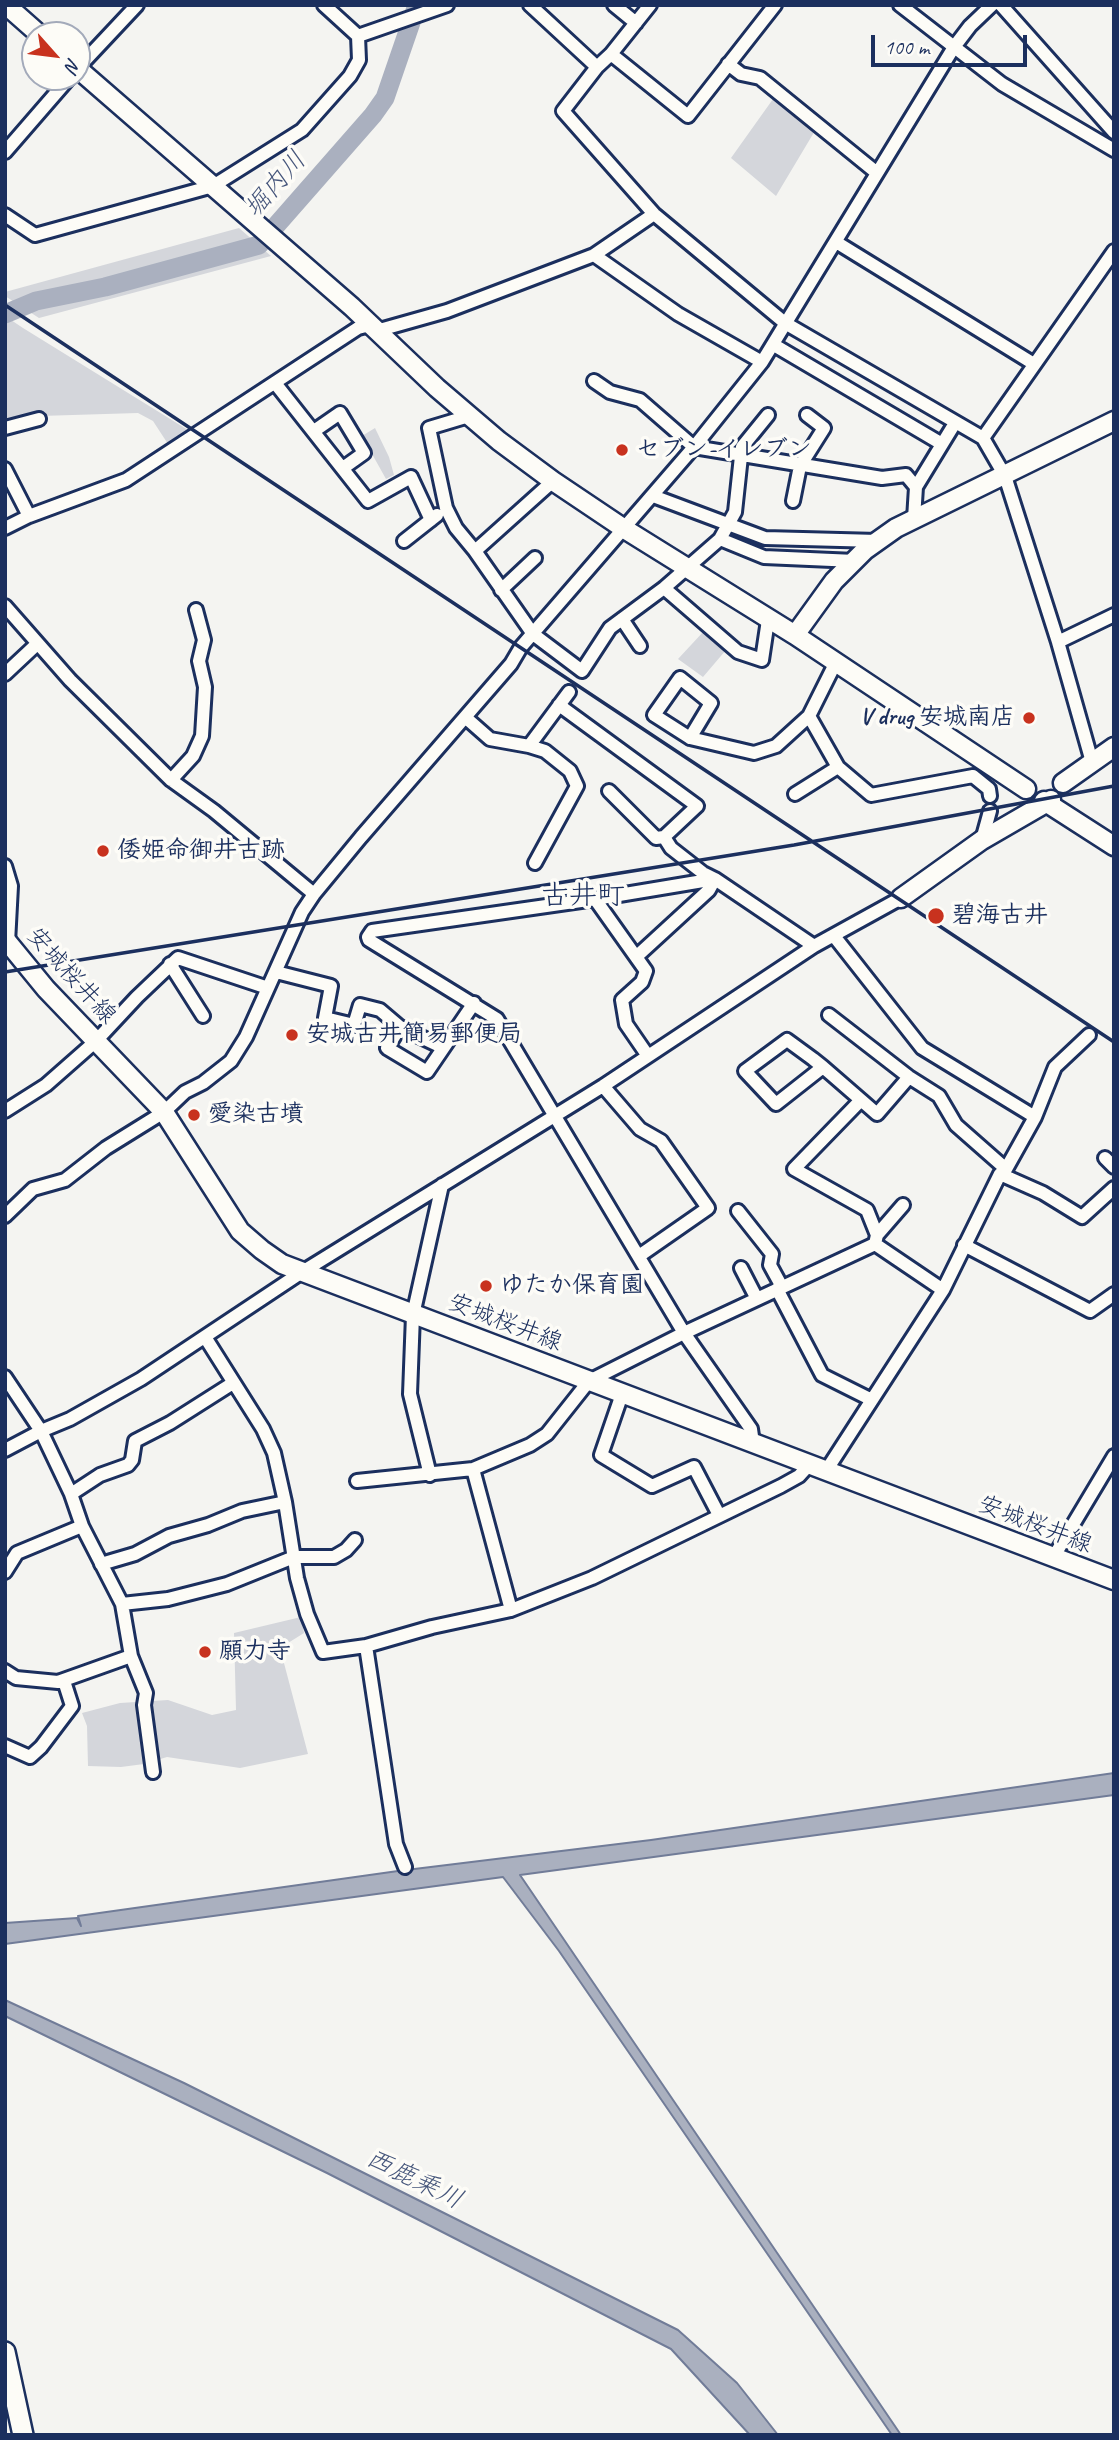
<!DOCTYPE html>
<html>
<head>
<meta charset="utf-8">
<style>
  body { margin:0 }
  #map { position:relative; width:1119px; height:2440px; overflow:hidden; background:#f4f4f1; font-family:Caveat,sans-serif }
  canvas { display:block }
  .frame { position:absolute; inset:0; border:7px solid #1b2f5e; pointer-events:none }
  .north { position:absolute; left:21px; top:21px; width:70px; height:70px; box-sizing:border-box; background:#fdfcf7; border:2px solid #a3aaba; border-radius:50%; rotate:118deg; font-size:19px; font-weight:700; line-height:28px; text-align:center; color:#1b2f5e }
  .north::after { content:''; display:block; margin:auto; width:24px; height:32px; background:#c8321e; clip-path:polygon(50% 0,100% 100%,50% 72%,0 100%) }
  .scale { position:absolute; left:871px; top:35px; width:156px; height:32px; box-sizing:border-box; border:4px solid #1b2f5e; border-top:0; padding-left:9px; font-size:21px; line-height:24px; white-space:nowrap; color:#1b2f5e; -webkit-text-stroke:5px #fdfcf7; paint-order:stroke }
</style>
</head>
<body>
<div id="map">
<canvas width="1119" height="2440"></canvas>
<div class="frame"></div>
<div class="north">N</div>
<div class="scale">100 m</div>
</div>
<script>
const c = document.querySelector('canvas').getContext('2d');
c.lineJoin = 'round';
function fill(path, color) {
  c.fillStyle = color;
  c.fill(path, 'evenodd');
}
function toPath(rows) {
  const path = new Path2D();
  for (const r of rows) {
    path.moveTo(r[0], r[1]);
    for (let i = 2; i < r.length; i += 2) path.lineTo(r[i], r[i + 1]);
  }
  return path;
}
function strokePath(path, color, width, dash) {
  c.strokeStyle = color;
  c.lineWidth = width;
  c.lineCap = dash ? 'butt' : 'round';
  c.setLineDash(dash || []);
  c.stroke(path);
}
function drawText(font, color, halo, rows, align = 'center') {
  c.font = font + ' Caveat,"Klee One",sans-serif';
  c.lineWidth = 7;
  c.setLineDash([]);
  c.textBaseline = 'middle';
  c.strokeStyle = halo;
  c.fillStyle = color;
  for (const [text, x, y, turn = 0] of rows) {
    c.save();
    c.translate(x, y);
    c.rotate((+turn || 0) * Math.PI / 180);
    c.textAlign = isNaN(turn) ? turn : align;
    if (halo) c.strokeText(text, 0, 0);
    c.fillText(text, 0, 0);
    c.restore();
  }
}
fill(toPath([
  [778,92,819,124,776,196,731,158],
  [239,228,271,256,39,318,5,296,5,292],
  [5,316,23,328,188,430,183,438,168,444,153,421,138,413,40,416,5,425],
  [375,428,389,457,394,475,386,479,362,436],
  [704,631,726,650,703,677,678,659],
  [301,1617,304,1633,280,1648,308,1754,240,1768,167,1757,144,1764,121,1767,88,1766,87,1726,82,1713,120,1703,168,1700,212,1715,236,1710,234,1633]
]), '#d4d6db');
const water = toPath([
  [1114,1773,1114,1795,520,1875,901,2435,892,2435,559,1951,503,1877,5,1944,5,1923,77,1918,81,1926,78,1916,398,1871,651,1840,1114,1773],
  [5,2000,184,2083,678,2330,737,2383,778,2435,750,2435,671,2349,327,2173,5,2016,5,2000]
]);
fill(water, '#aab0bf');
strokePath(water, '#717c98', 2);
strokePath(toPath([
  [5,314,36,301,105,287,259,245,373,115,385,98,417,5]
]), '#aab0bf', 19);
const street = toPath([
  [530,5,597,67],
  [614,5,636,23],
  [650,5,611,54,597,67,563,111,654,214,785,323,983,438,1005,476,1058,642,1092,762],
  [900,5,1002,84,1114,150],
  [1001,5,1114,132],
  [358,36,447,5],
  [611,54,688,116,775,5],
  [728,64,741,74,760,78,877,173],
  [77,69,137,5],
  [5,152,70,77],
  [5,215,35,235,213,186,302,130,350,76,359,60,358,36,324,5],
  [836,242,1034,364],
  [594,255,678,314,762,362],
  [376,331,447,311,594,255,654,214],
  [774,345,942,444],
  [594,381,610,392,640,400,694,447,882,478,906,475,916,487],
  [275,383,368,501,411,477,431,520],
  [469,416,429,428,446,508,456,528,475,551,533,634,582,671,610,628,664,588,720,539,735,512,742,447,768,415],
  [5,428,39,419],
  [314,431,340,413,364,453,343,468],
  [983,438,1114,251],
  [5,469,29,516],
  [653,496,765,538,878,541],
  [793,501,800,466,824,428,807,415],
  [914,519,916,487,955,423],
  [5,528,29,516,126,480,358,328,370,325],
  [720,539,764,557,855,561],
  [404,541,437,515],
  [475,551,553,481],
  [664,588,738,652,762,660,768,620],
  [501,590,535,558],
  [5,606,70,680,171,780,214,811,314,894],
  [622,619,640,646],
  [1058,642,1114,615],
  [835,664,809,716,838,767,871,795,973,776,989,789,990,796],
  [5,674,37,644],
  [559,705,697,806,664,837,656,838,609,791],
  [465,717,490,739,529,746,569,692],
  [690,738,711,703,680,678,654,715,690,738,754,753,776,746,809,716],
  [529,746,545,751,570,771,577,786,535,863],
  [171,780,193,756,202,736,205,687,199,661,204,640,196,610],
  [795,794,838,767],
  [982,840,990,811],
  [5,866,11,886,8,943],
  [595,899,646,971,642,982,622,1000,626,1024,648,1056],
  [834,936,922,1048,1035,1117],
  [636,957,709,890,715,879,703,873,671,848,664,837],
  [170,964,203,1016],
  [276,972,331,986,325,1018,354,1025,360,1005,380,1010,400,1027,442,1047],
  [829,1015,909,1077,939,1096,956,1125,1006,1169],
  [400,1027,387,1048,427,1072,474,1003],
  [823,1067,776,1104,745,1071,787,1040,813,1059,823,1067,861,1100,794,1169,867,1210,877,1235,875,1244],
  [603,1086,640,1129,661,1141,708,1208,639,1256],
  [861,1100,877,1114,909,1077],
  [5,1111,46,1085,96,1041,137,997,178,958,268,988],
  [1105,1158,1114,1167],
  [1000,1174,1043,1193,1082,1217,1114,1188],
  [738,1211,772,1254,770,1265,782,1287],
  [5,1216,33,1189,65,1180,106,1148,164,1112,185,1092,203,1083,231,1061,246,1037,302,912,314,894,361,837,511,664,521,647,694,447,762,362,954,47,970,26,992,5],
  [877,1235,903,1205],
  [964,1245,1090,1311,1114,1294],
  [741,1268,757,1299],
  [777,1289,822,1375,872,1400],
  [205,1337,263,1429,274,1453,285,1502,297,1578,307,1614,323,1652,366,1646,432,1627,511,1610,592,1578,781,1486,799,1476,809,1465],
  [5,1377,41,1431,71,1494,82,1526,122,1604,168,1599,227,1584,294,1557,334,1557,346,1550,355,1540],
  [622,1394,601,1455,652,1486,694,1467,719,1515],
  [753,1443,751,1429,684,1333,497,1019,369,940,368,937,372,931,595,899,715,879,814,946],
  [5,1450,41,1431,70,1419,141,1379,302,1272,603,1086,814,946,901,898],
  [473,1469,511,1610],
  [826,1471,943,1290,1000,1174,1006,1169,1035,1117,1055,1067,1089,1035],
  [430,1475,410,1394,413,1315,442,1185],
  [357,1481,473,1469,530,1445,547,1434,589,1381,684,1333,875,1244,943,1290],
  [71,1494,100,1475,128,1465,132,1460,135,1441,170,1423,233,1383],
  [1053,1558,1114,1456],
  [101,1564,135,1554,169,1536,208,1525,242,1511,285,1502],
  [5,1572,17,1553,82,1526],
  [122,1604,131,1656,146,1693,144,1705,153,1772],
  [366,1646,396,1844,405,1867],
  [5,1671,16,1678,58,1682,131,1656],
  [5,1746,30,1757,41,1747,72,1706,64,1681]
]);
const secondary = toPath([
  [6,5,40,35],
  [77,68,352,307,437,388,499,441,553,481,623,528,795,635,1026,789],
  [795,635,834,581,865,550,896,528,1114,421],
  [1063,783,1114,747],
  [1044,801,1114,846],
  [901,898,982,840,1051,800],
  [5,939,46,989,164,1112,240,1231,262,1250,282,1264,1114,1580]
]);
const primary = toPath([
  [5,2352,23,2435]
]);
strokePath(street, '#1b2f5e', 18);
strokePath(secondary, '#1b2f5e', 23);
strokePath(primary, '#1b2f5e', 24);
strokePath(street, '#fdfcf7', 12);
strokePath(secondary, '#fdfcf7', 18);
strokePath(primary, '#fdfcf7', 19);
strokePath(toPath([
  [5,305,1114,1042],
  [5,972,794,845,1114,786]
]), '#1b2f5e', 3.5);
for (const [x, y, r, color] of [
  [622,450,7,"#c8321e"],
  [1029,718,7,"#c8321e"],
  [103,851,7,"#c8321e"],
  [936,916,9,"#c8321e"],
  [292,1035,7,"#c8321e"],
  [194,1115,7,"#c8321e"],
  [486,1286,7,"#c8321e"],
  [205,1652,7,"#c8321e"]
]) {
  const dot = new Path2D();
  dot.arc(x, y, r, 0, 2 * Math.PI);
  c.fillStyle = color;
  c.fill(dot);
  strokePath(dot, '#fdfcf7', 2.5);
}
drawText('bold 24px', '#1b2f5e', '#fdfcf7', [
  ["セブン-イレブン",636,450],
  ["V drug 安城南店",1015,718,"right"],
  ["倭姫命御井古跡",117,851],
  ["碧海古井",952,916],
  ["安城古井簡易郵便局",306,1035],
  ["愛染古墳",208,1115],
  ["ゆたか保育園",500,1286],
  ["願力寺",219,1652]
], 'left');
drawText('24px', '#1b2f5e', '#fdfcf7', [
  ["安城桜井線",71,976,48],
  ["安城桜井線",505,1323,21],
  ["安城桜井線",1035,1525,21]
]);
drawText('italic 26px', '#46567b', '#fdfcf7', [
  ["堀内川",276,185,-49],
  ["西鹿乗川",414,2180,26]
]);
drawText('28px', '#1b2f5e', '#fdfcf7', [
  ["古井町",583,897]
]);
</script>
</body>
</html>
